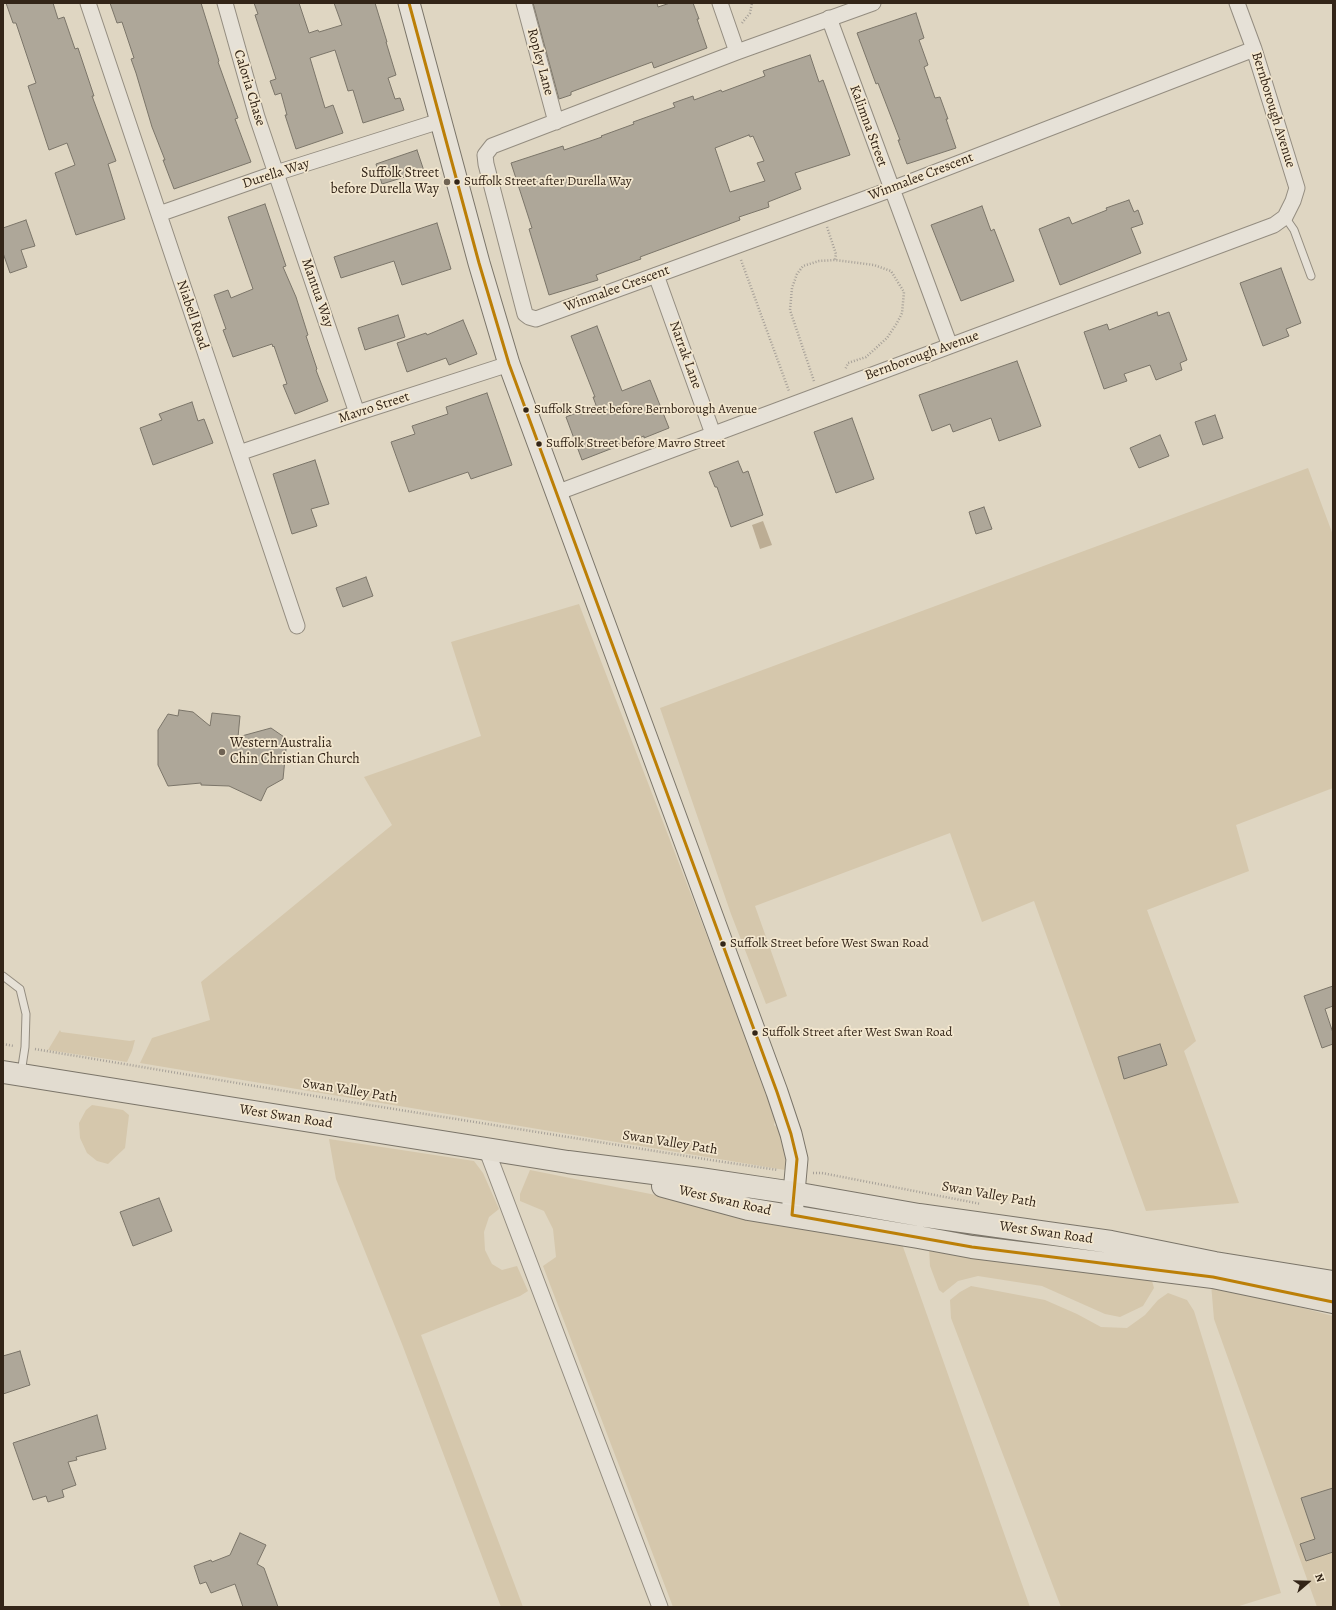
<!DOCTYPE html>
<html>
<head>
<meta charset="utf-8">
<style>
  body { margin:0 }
  #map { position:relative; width:1336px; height:1610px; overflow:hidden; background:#dfd6c2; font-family:Alegreya,serif }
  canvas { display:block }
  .frame { position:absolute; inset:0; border:4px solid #332518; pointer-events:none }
  .north { position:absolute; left:1288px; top:1562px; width:40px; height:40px; -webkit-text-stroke:3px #f3e7cf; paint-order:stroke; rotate:70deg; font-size:11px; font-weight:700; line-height:16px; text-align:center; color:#332518 }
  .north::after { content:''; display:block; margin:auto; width:14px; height:18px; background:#332518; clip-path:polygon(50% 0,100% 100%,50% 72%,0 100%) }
</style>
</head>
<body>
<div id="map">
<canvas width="1336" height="1610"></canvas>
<div class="frame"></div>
<div class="north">N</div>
</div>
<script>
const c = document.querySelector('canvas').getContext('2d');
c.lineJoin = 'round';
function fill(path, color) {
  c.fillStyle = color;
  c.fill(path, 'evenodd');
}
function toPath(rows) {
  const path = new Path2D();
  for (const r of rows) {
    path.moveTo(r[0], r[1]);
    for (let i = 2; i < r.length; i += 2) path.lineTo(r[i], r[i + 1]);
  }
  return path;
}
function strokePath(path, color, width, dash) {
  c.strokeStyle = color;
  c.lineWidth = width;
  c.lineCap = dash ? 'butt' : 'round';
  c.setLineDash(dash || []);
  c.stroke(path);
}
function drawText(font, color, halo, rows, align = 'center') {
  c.font = font + ' Alegreya,serif';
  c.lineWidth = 3.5;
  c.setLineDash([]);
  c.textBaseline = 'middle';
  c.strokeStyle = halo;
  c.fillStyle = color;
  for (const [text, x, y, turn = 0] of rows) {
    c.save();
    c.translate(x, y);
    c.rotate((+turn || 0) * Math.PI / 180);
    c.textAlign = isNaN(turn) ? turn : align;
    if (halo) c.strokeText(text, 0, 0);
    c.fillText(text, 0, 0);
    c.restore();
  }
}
fill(toPath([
  [1308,468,1333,535,1333,788,1236,825,1249,871,1147,910,1196,1041,1184,1051,1239,1203,1146,1211,1034,901,982,922,950,833,755,906,787,996,766,1004,731,914,660,708],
  [579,604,776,1115,774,1125,782,1131,789,1164,785,1170,140,1063,152,1038,210,1020,201,982,392,825,364,777,481,736,451,642],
  [60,1030,61,1032,130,1041,135,1040,132,1051,127,1062,48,1050],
  [92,1105,123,1110,129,1115,125,1148,108,1164,97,1161,87,1153,80,1138,79,1123,86,1110],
  [329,1139,474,1161,483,1173,499,1209,489,1217,484,1232,485,1250,492,1264,502,1270,517,1266,528,1291,520,1296,421,1335,523,1607,501,1607,402,1344,336,1179],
  [530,1170,902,1244,1030,1607,673,1607,543,1266,556,1257,553,1229,544,1211,520,1201,520,1194],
  [929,1248,1012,1264,1094,1268,1145,1276,1152,1281,1154,1288,1143,1306,1120,1317,1105,1314,1042,1286,978,1276,958,1281,943,1293,939,1290,930,1266],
  [1211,1284,1333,1316,1333,1607,1317,1607,1214,1319],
  [971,1286,1045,1300,1077,1314,1101,1327,1127,1328,1145,1315,1158,1300,1168,1293,1187,1300,1194,1311,1281,1593,1236,1607,1061,1607,951,1318,950,1300,960,1292]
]), '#d5c7ac');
fill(toPath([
  [763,521,772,545,760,549,752,525]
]), '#bcad94');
const building = toPath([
  [6,3,53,3,58,19,64,17,75,49,78,48,94,96,92,96,116,161,108,164,125,219,76,235,55,173,75,165,67,143,49,150,28,86,36,83,16,23,13,23,6,3],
  [110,3,201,3,219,61,218,62,238,118,235,119,251,162,174,189,163,160,165,160,152,127,136,73,131,59,134,58,122,22,117,23,110,3],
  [254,3,299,3,309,33,318,30,319,32,342,25,334,3,375,3,387,42,386,42,396,75,388,78,395,99,400,98,404,110,363,123,353,90,348,91,335,50,310,58,325,108,333,105,343,133,296,149,285,115,287,115,281,93,275,95,270,81,276,79,255,15,258,14,254,3],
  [533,3,657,3,658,7,670,3,693,3,699,19,697,19,707,48,654,68,652,62,571,92,571,95,559,99,533,3],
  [916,13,924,38,919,40,928,65,924,67,935,98,940,97,948,119,946,119,956,148,907,164,898,140,900,140,878,83,876,84,857,33,916,13],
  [810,55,819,82,823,80,850,155,795,173,801,189,768,202,769,207,739,217,740,220,640,257,641,259,596,275,598,280,549,295,529,229,532,228,511,163,563,146,564,150,602,137,601,136,634,124,633,122,675,107,673,103,693,96,694,100,721,90,722,92,765,76,763,71,810,55],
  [749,135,750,137,753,136,764,161,757,163,765,181,730,192,715,148,749,135],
  [417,150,424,171,382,184,376,164,417,150],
  [1129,200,1134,212,1138,210,1143,224,1131,228,1141,253,1060,285,1039,229,1069,217,1072,224,1107,210,1106,208,1129,200],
  [265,204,286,266,283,267,296,297,308,335,306,336,317,369,316,370,328,401,295,414,283,385,287,384,274,346,273,347,272,344,233,357,223,330,226,329,214,295,228,290,231,298,253,289,228,217,265,204],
  [982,206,991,231,994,229,1014,281,961,301,931,225,982,206],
  [26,220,35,246,21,250,27,267,10,273,3,253,3,228,26,220],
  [437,223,451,269,402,285,394,261,341,278,334,257,437,223],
  [1281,268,1301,323,1286,329,1289,336,1263,346,1240,283,1281,268],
  [1157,312,1158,316,1169,312,1187,360,1180,363,1182,370,1156,380,1150,365,1124,374,1127,381,1104,389,1084,332,1107,324,1109,330,1157,312],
  [398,315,405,337,365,350,358,328,398,315],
  [463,320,477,354,449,365,446,358,407,372,397,343,426,333,427,335,463,320],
  [597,326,622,391,650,380,669,428,644,438,644,436,582,460,566,417,596,405,593,397,595,397,571,336,597,326],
  [1017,361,1041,426,999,441,991,418,953,432,950,424,932,431,919,395,1017,361],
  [487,393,512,465,471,479,468,472,409,492,391,442,415,434,412,426,448,414,446,407,487,393],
  [192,402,198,421,204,419,213,443,153,465,140,428,162,420,159,414,192,402],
  [1215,415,1223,438,1203,445,1195,422,1215,415],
  [852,418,874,479,836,493,814,432,852,418],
  [1160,435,1169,456,1139,468,1130,448,1160,435],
  [315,460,329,504,311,509,317,526,292,534,273,474,315,460],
  [738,461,743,473,748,471,763,515,731,527,717,487,715,487,709,472,738,461],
  [984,507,992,529,976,534,969,512,984,507],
  [366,577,373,596,343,607,336,588,366,577],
  [179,710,193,712,210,726,212,713,240,716,238,737,271,728,287,739,283,779,267,788,261,801,229,786,201,785,201,783,168,786,158,765,158,730,168,714,178,716,179,710],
  [1333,986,1333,1006,1325,1009,1333,1033,1333,1044,1322,1048,1304,996,1333,986],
  [1160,1044,1167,1065,1124,1079,1118,1057,1160,1044],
  [159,1198,172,1231,133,1246,120,1212,159,1198],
  [20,1351,30,1385,3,1394,3,1356,20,1351],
  [97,1415,106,1449,76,1457,77,1460,68,1462,76,1485,62,1490,64,1497,48,1502,46,1496,33,1500,13,1443,97,1415],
  [1333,1488,1333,1552,1306,1561,1300,1544,1315,1539,1301,1498,1333,1488],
  [240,1533,266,1545,257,1564,264,1568,278,1607,243,1607,235,1584,211,1593,206,1582,200,1584,194,1566,211,1560,212,1562,230,1555,240,1533]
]);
fill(building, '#aea799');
strokePath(building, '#7b7569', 1);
const lane = toPath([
  [1285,217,1294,230,1311,276],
  [3,976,20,989,26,1014,25,1047,21,1073]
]);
const street = toPath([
  [88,3,297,626],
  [225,3,257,117,357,413],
  [524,3,556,122],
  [720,3,737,52],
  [873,3,737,52,492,146,485,155,486,164,525,314,529,317,536,319,892,189,1254,49],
  [829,18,950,346],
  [159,214,276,173,440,121],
  [656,275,713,434],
  [239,453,357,413,509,364],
  [556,493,1274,225,1285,217,1293,201,1297,188,1254,49,1237,3],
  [486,1148,660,1607]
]);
const secondary = toPath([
  [409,3,479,263,509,364,777,1092,791,1134,797,1159,792,1215]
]);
const primary = toPath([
  [3,1072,568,1162,700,1179,794,1193,919,1215,1111,1242,1215,1263,1333,1282],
  [663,1186,748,1209,918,1237,972,1247,1213,1277,1333,1302]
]);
strokePath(lane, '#948d80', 9);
strokePath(street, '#948d80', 17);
strokePath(secondary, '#7b7569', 23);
strokePath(primary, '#7b7569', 24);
strokePath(toPath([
  [742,23,750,13,752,3],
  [827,227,836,254,835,260,874,265,891,271,904,292,902,313,897,323,887,338,866,357,848,363,845,370],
  [741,260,789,391],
  [814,381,790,310,792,288,797,274,803,266,819,261,835,260],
  [3,1044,14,1046],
  [35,1049,332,1099,717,1161,778,1170],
  [813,1173,822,1173,981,1204]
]), '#a6a098', 2.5, [1, 2]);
strokePath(lane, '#e6e1d7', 7);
strokePath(street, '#e6e1d7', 15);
strokePath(secondary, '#e6e1d7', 21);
strokePath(primary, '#e2dcd0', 22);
strokePath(toPath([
  [409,3,479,263,509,364,777,1092,791,1134,797,1159,792,1215,972,1247,1213,1277,1333,1302]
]), '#bc7f07', 3);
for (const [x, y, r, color] of [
  [447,182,4,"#6f6354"],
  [457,182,3.5,"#332518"],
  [526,410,3.5,"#332518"],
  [539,444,3.5,"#332518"],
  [222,752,4,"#6f6354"],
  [723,944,3.5,"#332518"],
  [755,1033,3.5,"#332518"]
]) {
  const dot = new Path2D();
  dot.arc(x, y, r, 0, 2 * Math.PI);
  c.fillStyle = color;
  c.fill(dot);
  strokePath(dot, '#f3e7cf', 1.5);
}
drawText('13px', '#332518', '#f3e7cf', [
  ["Suffolk Street after Durella Way",464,182],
  ["Suffolk Street before Bernborough Avenue",534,410],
  ["Suffolk Street before Mavro Street",546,444],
  ["Suffolk Street before West Swan Road",730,944],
  ["Suffolk Street after West Swan Road",762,1033]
], 'left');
drawText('14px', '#332518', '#f3e7cf', [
  ["Ropley Lane",540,62,75],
  ["Caloria Chase",249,88,73],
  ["Bernborough Avenue",1273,110,73],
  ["Kalimna Street",868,126,70],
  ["Durella Way",276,174,-18],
  ["Winmalee Crescent",921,177,-21],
  ["Winmalee Crescent",617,289,-20],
  ["Mantua Way",317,293,71],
  ["Niabell Road",192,315,71],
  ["Narrak Lane",685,355,70],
  ["Bernborough Avenue",922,356,-20],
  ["Mavro Street",374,408,-18],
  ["Swan Valley Path",350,1091,9],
  ["West Swan Road",286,1117,9],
  ["Swan Valley Path",670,1143,9],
  ["Swan Valley Path",989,1195,10],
  ["West Swan Road",725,1201,13],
  ["West Swan Road",1046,1233,8]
]);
drawText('14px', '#332518', '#f3e7cf', [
  ["Suffolk Street",439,174],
  ["before Durella Way",439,190],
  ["Western Australia",230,744,"left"],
  ["Chin Christian Church",230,760,"left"]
], 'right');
</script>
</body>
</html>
